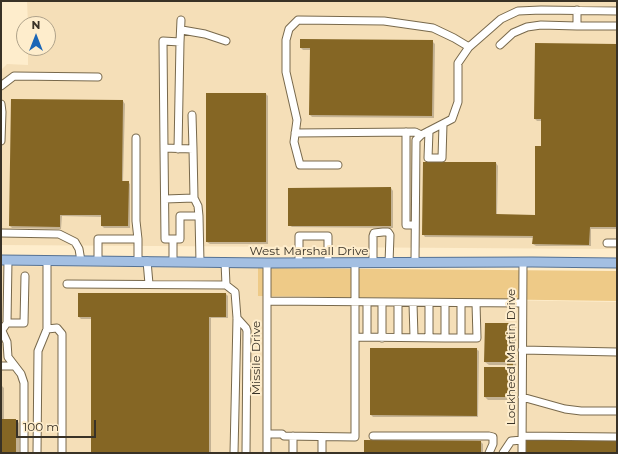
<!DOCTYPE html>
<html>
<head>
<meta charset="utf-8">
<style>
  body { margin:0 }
  #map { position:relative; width:618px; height:454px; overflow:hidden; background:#feedcc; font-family:Montserrat,sans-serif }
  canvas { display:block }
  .frame { position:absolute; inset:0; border:2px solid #393226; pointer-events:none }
  .north { position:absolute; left:16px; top:16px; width:40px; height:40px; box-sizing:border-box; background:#feedcc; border:1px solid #afa28a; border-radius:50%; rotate:0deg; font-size:11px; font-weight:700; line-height:16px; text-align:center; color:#393226 }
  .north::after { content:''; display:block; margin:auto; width:14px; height:18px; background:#1c66b6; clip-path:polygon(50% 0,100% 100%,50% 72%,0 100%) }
  .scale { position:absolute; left:16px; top:420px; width:80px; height:18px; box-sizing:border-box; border:2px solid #393226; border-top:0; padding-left:5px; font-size:12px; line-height:14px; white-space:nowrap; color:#393226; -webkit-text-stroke:3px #feedcc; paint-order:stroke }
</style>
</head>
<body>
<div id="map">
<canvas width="618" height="454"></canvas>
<div class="frame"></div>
<div class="north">N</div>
<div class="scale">100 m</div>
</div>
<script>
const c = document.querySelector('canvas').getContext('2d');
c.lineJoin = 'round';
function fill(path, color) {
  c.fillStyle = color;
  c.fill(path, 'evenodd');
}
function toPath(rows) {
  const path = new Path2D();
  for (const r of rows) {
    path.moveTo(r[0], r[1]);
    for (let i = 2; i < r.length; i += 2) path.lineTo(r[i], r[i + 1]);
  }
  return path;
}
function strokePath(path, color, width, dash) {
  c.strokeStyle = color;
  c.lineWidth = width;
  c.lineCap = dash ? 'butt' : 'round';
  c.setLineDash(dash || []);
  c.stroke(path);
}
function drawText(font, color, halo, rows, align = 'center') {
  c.font = font + ' Montserrat,sans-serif';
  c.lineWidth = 4;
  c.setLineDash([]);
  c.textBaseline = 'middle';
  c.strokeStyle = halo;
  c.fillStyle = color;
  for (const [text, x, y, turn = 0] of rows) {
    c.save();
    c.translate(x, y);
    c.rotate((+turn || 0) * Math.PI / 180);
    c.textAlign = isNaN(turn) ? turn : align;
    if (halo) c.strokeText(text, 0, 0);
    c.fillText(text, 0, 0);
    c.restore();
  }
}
fill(toPath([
  [27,1,617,1,617,249,1,245,1,70,7,64,28,65,28,48,48,48,48,24,28,24],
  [1,266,258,268,258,296,617,302,617,453,1,453]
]), '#f5dfb8');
fill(toPath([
  [258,268,617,271,617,301,258,296]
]), '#eeca87');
fill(toPath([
  [432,41,435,44,434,118,312,117,310,115,311,50,303,50,301,48],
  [617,45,617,229,591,229,591,246,536,246,533,244,534,238,425,237,423,234,496,163,498,166,497,215,536,216,542,147,542,121,537,121,535,119],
  [207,94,266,94,268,96,268,244,210,244,207,242],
  [123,101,125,104,123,182,128,182,130,184,130,228,104,228,102,226,102,217,62,216,61,229,12,228,10,226],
  [391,188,393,191,393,228,292,227,289,225],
  [226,294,228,296,228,318,211,318,211,453,92,453,92,319,81,319,79,317],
  [486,324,513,324,516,327,516,400,488,400,485,397,508,368,508,365,489,365,485,362],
  [476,349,479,351,478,417,373,417,371,415],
  [1,385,4,388,4,420,16,420,19,423,19,453,1,453],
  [481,442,483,444,483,453,365,453]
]), '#0003');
fill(toPath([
  [300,39,433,40,432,116,309,115,310,48,300,48],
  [535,43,617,44,617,227,590,227,589,245,532,244,533,236,422,235,423,162,496,162,496,214,535,215,535,146,541,146,541,119,534,119],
  [206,93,266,93,266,242,206,242],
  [11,99,123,100,122,181,129,181,128,226,101,226,101,215,60,215,60,227,9,226],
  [391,187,391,226,288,226,288,188],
  [78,293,226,293,226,317,209,317,209,453,91,453,91,317,78,317],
  [485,323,513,323,513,397,484,397,484,367,507,367,507,362,484,362],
  [370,348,477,348,477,416,370,415],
  [1,419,16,419,16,452,1,452],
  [526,439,617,440,617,453,526,453],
  [364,440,481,441,481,453,364,453]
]), '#856624');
const minor = toPath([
  [577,10,577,26,617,26],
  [182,30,205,34,226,41],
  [180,42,181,20],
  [500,45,513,33,527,27,541,25,577,26],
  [1,86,14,76,98,77],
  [1,104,2,112,1,141],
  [192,115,193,149],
  [429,131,428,158,442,158,443,124],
  [406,132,406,225,415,225],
  [295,133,415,132,421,135],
  [136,138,136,221,138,239],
  [164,148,163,41,180,42,178,149],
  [338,165,300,165,294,142,297,120,286,72,286,40,289,29,298,20,384,21,433,28,454,38,469,47],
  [194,198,198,206,199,216],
  [165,199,194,198,193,149,164,148,165,239,173,239,173,262],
  [1,233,59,234,75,242,79,249,81,261],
  [173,239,180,239,180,216,199,216,200,262],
  [607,243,617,243],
  [98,261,98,239,138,239,138,261],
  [147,261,149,284],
  [225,262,226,285],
  [299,262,299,236,328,236,328,262],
  [415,262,416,140,421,135,452,119,458,102,458,63,469,47,501,19,518,11,541,10,617,11],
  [267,263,267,453],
  [373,263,373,236,374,233,383,232,388,232,390,235,389,263],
  [67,284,226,285,235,292,237,318,234,453],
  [267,301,522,303],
  [382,303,382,338],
  [413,303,414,337],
  [429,303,429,337],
  [461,303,461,338,477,338,476,303],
  [237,318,246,328,247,331,246,453],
  [7,323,24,323,25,276],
  [1,329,7,342,8,357,21,374,24,383,24,453],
  [47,329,57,328,62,334,62,453],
  [2,330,7,323,8,260],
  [355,337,445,338,445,303],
  [367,337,367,303],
  [398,337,398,303],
  [445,338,461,338],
  [522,350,617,352],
  [1,366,14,366],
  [522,397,565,409,581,411,617,411],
  [267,434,282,434,284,436,355,437,355,263],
  [373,436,489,436,493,437,493,444,489,453],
  [522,436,617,437],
  [37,453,38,351,47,329,47,261],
  [293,453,293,436],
  [322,453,322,437],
  [503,453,511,441,522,440],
  [522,453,523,262]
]);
const major = toPath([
  [1,260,267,263,532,262,617,263]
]);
strokePath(minor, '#78694c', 9);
strokePath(major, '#567293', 11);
strokePath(minor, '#fff', 7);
strokePath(major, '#a3bfe2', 9);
drawText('12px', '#393226', '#feedcc', [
  ["West Marshall Drive",309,251],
  ["Lockheed Martin Drive",511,357,-90],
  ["Missile Drive",256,358,-90]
]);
</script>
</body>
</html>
